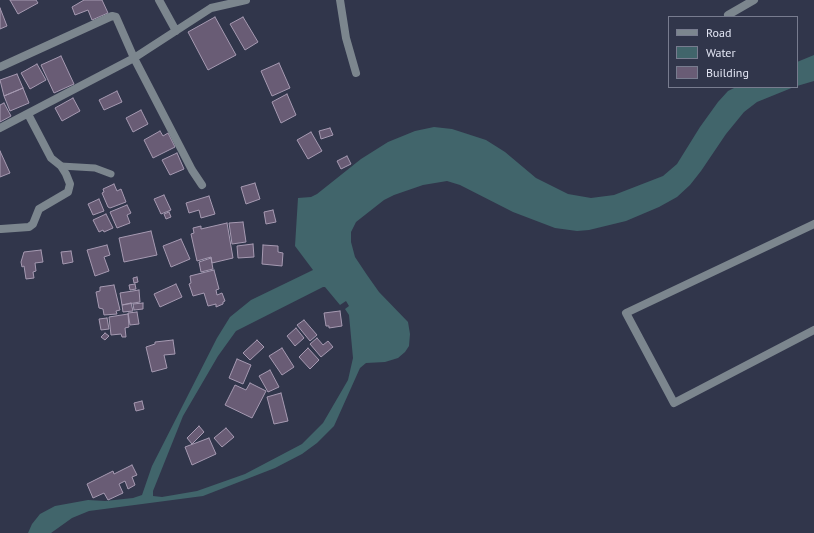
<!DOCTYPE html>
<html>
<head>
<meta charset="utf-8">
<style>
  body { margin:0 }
  #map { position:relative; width:814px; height:533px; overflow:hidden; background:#31364b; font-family:"PT Sans",sans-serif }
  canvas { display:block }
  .legend { position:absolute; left:668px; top:16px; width:130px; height:72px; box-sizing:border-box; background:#31364b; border:1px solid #787c8f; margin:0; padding:5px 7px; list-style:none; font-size:12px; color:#e3e6f4 }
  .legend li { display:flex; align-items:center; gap:8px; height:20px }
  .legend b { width:20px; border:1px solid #787c8f }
</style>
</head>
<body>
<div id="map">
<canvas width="814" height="533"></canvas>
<ul class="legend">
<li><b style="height:5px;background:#7c868e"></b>Road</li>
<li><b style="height:11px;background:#41656b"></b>Water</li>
<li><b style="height:11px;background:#695c75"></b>Building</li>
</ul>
</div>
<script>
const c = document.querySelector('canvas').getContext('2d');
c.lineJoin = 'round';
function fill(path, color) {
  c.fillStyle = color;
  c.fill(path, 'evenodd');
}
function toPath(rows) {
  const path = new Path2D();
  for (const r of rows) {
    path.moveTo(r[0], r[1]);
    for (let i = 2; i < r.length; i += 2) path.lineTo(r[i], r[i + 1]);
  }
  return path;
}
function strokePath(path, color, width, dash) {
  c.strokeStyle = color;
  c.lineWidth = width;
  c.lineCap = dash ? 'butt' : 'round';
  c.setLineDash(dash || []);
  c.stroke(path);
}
fill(toPath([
  [814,55,814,81,797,86,797,62],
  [736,87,794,87,757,102,744,112,726,134,701,171,690,185,677,197,659,207,626,221,589,230,577,231,555,228,513,212,460,185,447,181,423,185,394,195,384,200,356,222,351,232,351,242,355,257,367,275,379,292,408,322,410,334,409,346,405,352,398,358,385,362,366,363,360,368,334,426,317,443,302,454,275,468,203,496,89,511,72,518,51,533,28,533,32,524,40,514,55,506,88,500,105,501,133,498,142,495,152,466,217,338,230,317,251,300,313,270,295,246,298,198,311,197,317,194,361,159,388,142,415,131,434,127,452,129,486,140,505,152,536,178,568,194,591,198,614,195,663,176,677,164,700,127,718,102,728,91],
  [323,287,325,287,340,305,346,301,349,306,345,309,349,315,353,358,348,380,323,423,302,444,245,474,197,491,162,497,153,496,153,491,183,416,218,356,236,331]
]), '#41656b');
const building = toPath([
  [10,0,36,0,38,3,18,14,10,0],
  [84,0,102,0,108,13,92,20,88,10,75,15,72,7,84,0],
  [0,8,7,26,0,29,0,8],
  [215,17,236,55,208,70,188,32,215,17],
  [243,17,258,42,245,50,230,24,243,17],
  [61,56,74,84,54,93,41,65,61,56],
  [279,63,290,88,272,96,261,71,279,63],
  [37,64,46,80,30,89,21,73,37,64],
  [17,74,23,88,4,96,0,80,17,74],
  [23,88,29,103,10,111,4,96,23,88],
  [117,91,122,102,104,110,99,100,117,91],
  [287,94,296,115,281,123,272,102,287,94],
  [73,98,80,111,62,121,55,108,73,98],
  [4,103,11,116,0,122,0,105,4,103],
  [141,110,148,124,133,132,126,118,141,110],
  [330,128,333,135,321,139,319,131,330,128],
  [160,131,163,136,168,133,175,147,153,158,144,140,160,131],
  [311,132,322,151,308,159,297,140,311,132],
  [0,151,10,173,0,177,0,151],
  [177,153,184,169,170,175,162,160,177,153],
  [347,156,351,164,341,169,337,161,347,156],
  [255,183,260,199,246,204,241,187,255,183],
  [114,184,117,191,121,189,126,202,110,208,108,207,102,193,104,192,103,189,114,184],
  [164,195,171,210,161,214,154,199,164,195],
  [209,196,215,214,201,218,199,210,189,213,186,203,209,196],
  [99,199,104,211,93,215,88,204,99,199],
  [127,205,131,213,127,215,130,223,117,228,110,212,127,205],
  [273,210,276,222,266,224,264,212,273,210],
  [169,212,171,217,166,219,164,214,169,212],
  [106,214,113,228,104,232,103,230,99,232,93,220,106,214],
  [243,222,246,242,232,244,229,223,243,222],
  [227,223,233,258,212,263,211,257,197,261,191,234,194,233,193,228,201,226,201,229,227,223],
  [151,231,157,255,124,262,119,238,151,231],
  [181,239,190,259,171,267,163,246,181,239],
  [253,244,254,257,238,258,237,246,253,244],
  [107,245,110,255,104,257,109,271,95,276,87,250,107,245],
  [263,245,278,246,278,252,283,253,282,266,262,264,263,245],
  [41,250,43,262,35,263,36,271,33,272,34,278,26,279,24,266,22,267,21,262,24,252,41,250],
  [71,251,73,262,63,264,61,252,71,251],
  [211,258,213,269,201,272,199,262,211,258],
  [214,270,219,289,216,290,217,295,222,293,225,301,223,302,223,304,216,307,216,304,208,306,204,293,193,296,189,284,191,283,190,276,214,270],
  [137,277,138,282,134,283,133,278,137,277],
  [135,284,136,289,130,290,129,285,135,284],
  [176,284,182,297,160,307,154,294,176,284],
  [114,285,120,310,116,311,117,314,104,315,103,309,99,308,96,292,100,291,100,287,114,285],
  [139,290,140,302,122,305,120,293,139,290],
  [131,303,133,311,123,312,122,305,131,303],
  [143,303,143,309,134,310,133,304,143,303],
  [340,311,342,326,329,328,329,326,326,326,324,313,340,311],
  [137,312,139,324,130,325,128,313,137,312],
  [128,314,129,327,125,328,126,337,122,337,121,334,111,335,109,317,128,314],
  [107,318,109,329,101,330,99,319,107,318],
  [304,320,317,335,310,341,297,325,304,320],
  [296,328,304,338,295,346,287,336,296,328],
  [105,333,109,336,105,340,101,337,105,333],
  [317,338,323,345,328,341,333,347,321,357,310,344,317,338],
  [173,340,175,354,164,355,167,368,152,372,146,347,155,344,155,342,173,340],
  [257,340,264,347,250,360,243,353,257,340],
  [282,348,294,367,282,375,269,356,282,348],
  [308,348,319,360,310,369,299,357,308,348],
  [237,359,251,365,243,384,229,378,237,359],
  [270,370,279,387,268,392,259,376,270,370],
  [250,383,266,391,252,418,225,405,235,385,246,390,250,383],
  [281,393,288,421,274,424,267,397,281,393],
  [142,401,144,409,136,411,134,403,142,401],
  [199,426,204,432,192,444,187,438,199,426],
  [226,428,234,437,222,447,214,438,226,428],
  [209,438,216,454,192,465,185,447,209,438],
  [132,465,137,475,132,477,135,485,128,489,125,481,119,484,123,493,108,500,104,493,93,498,87,484,113,471,114,474,132,465]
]);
fill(building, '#695c75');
strokePath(building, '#a69ab2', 1);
strokePath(toPath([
  [61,166,95,168,111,174]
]), '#7c868e', 7);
strokePath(toPath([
  [159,0,176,31],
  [340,0,346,38,356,73],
  [728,15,754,0],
  [0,67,112,16,116,17,134,58,0,128],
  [202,185,192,170,134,58,211,8,246,0],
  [814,224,626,313,674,403,814,330],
  [1,229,29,227,33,224,39,209,68,192,70,184,66,174,61,166,51,158,28,114]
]), '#7c868e', 8);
</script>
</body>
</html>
